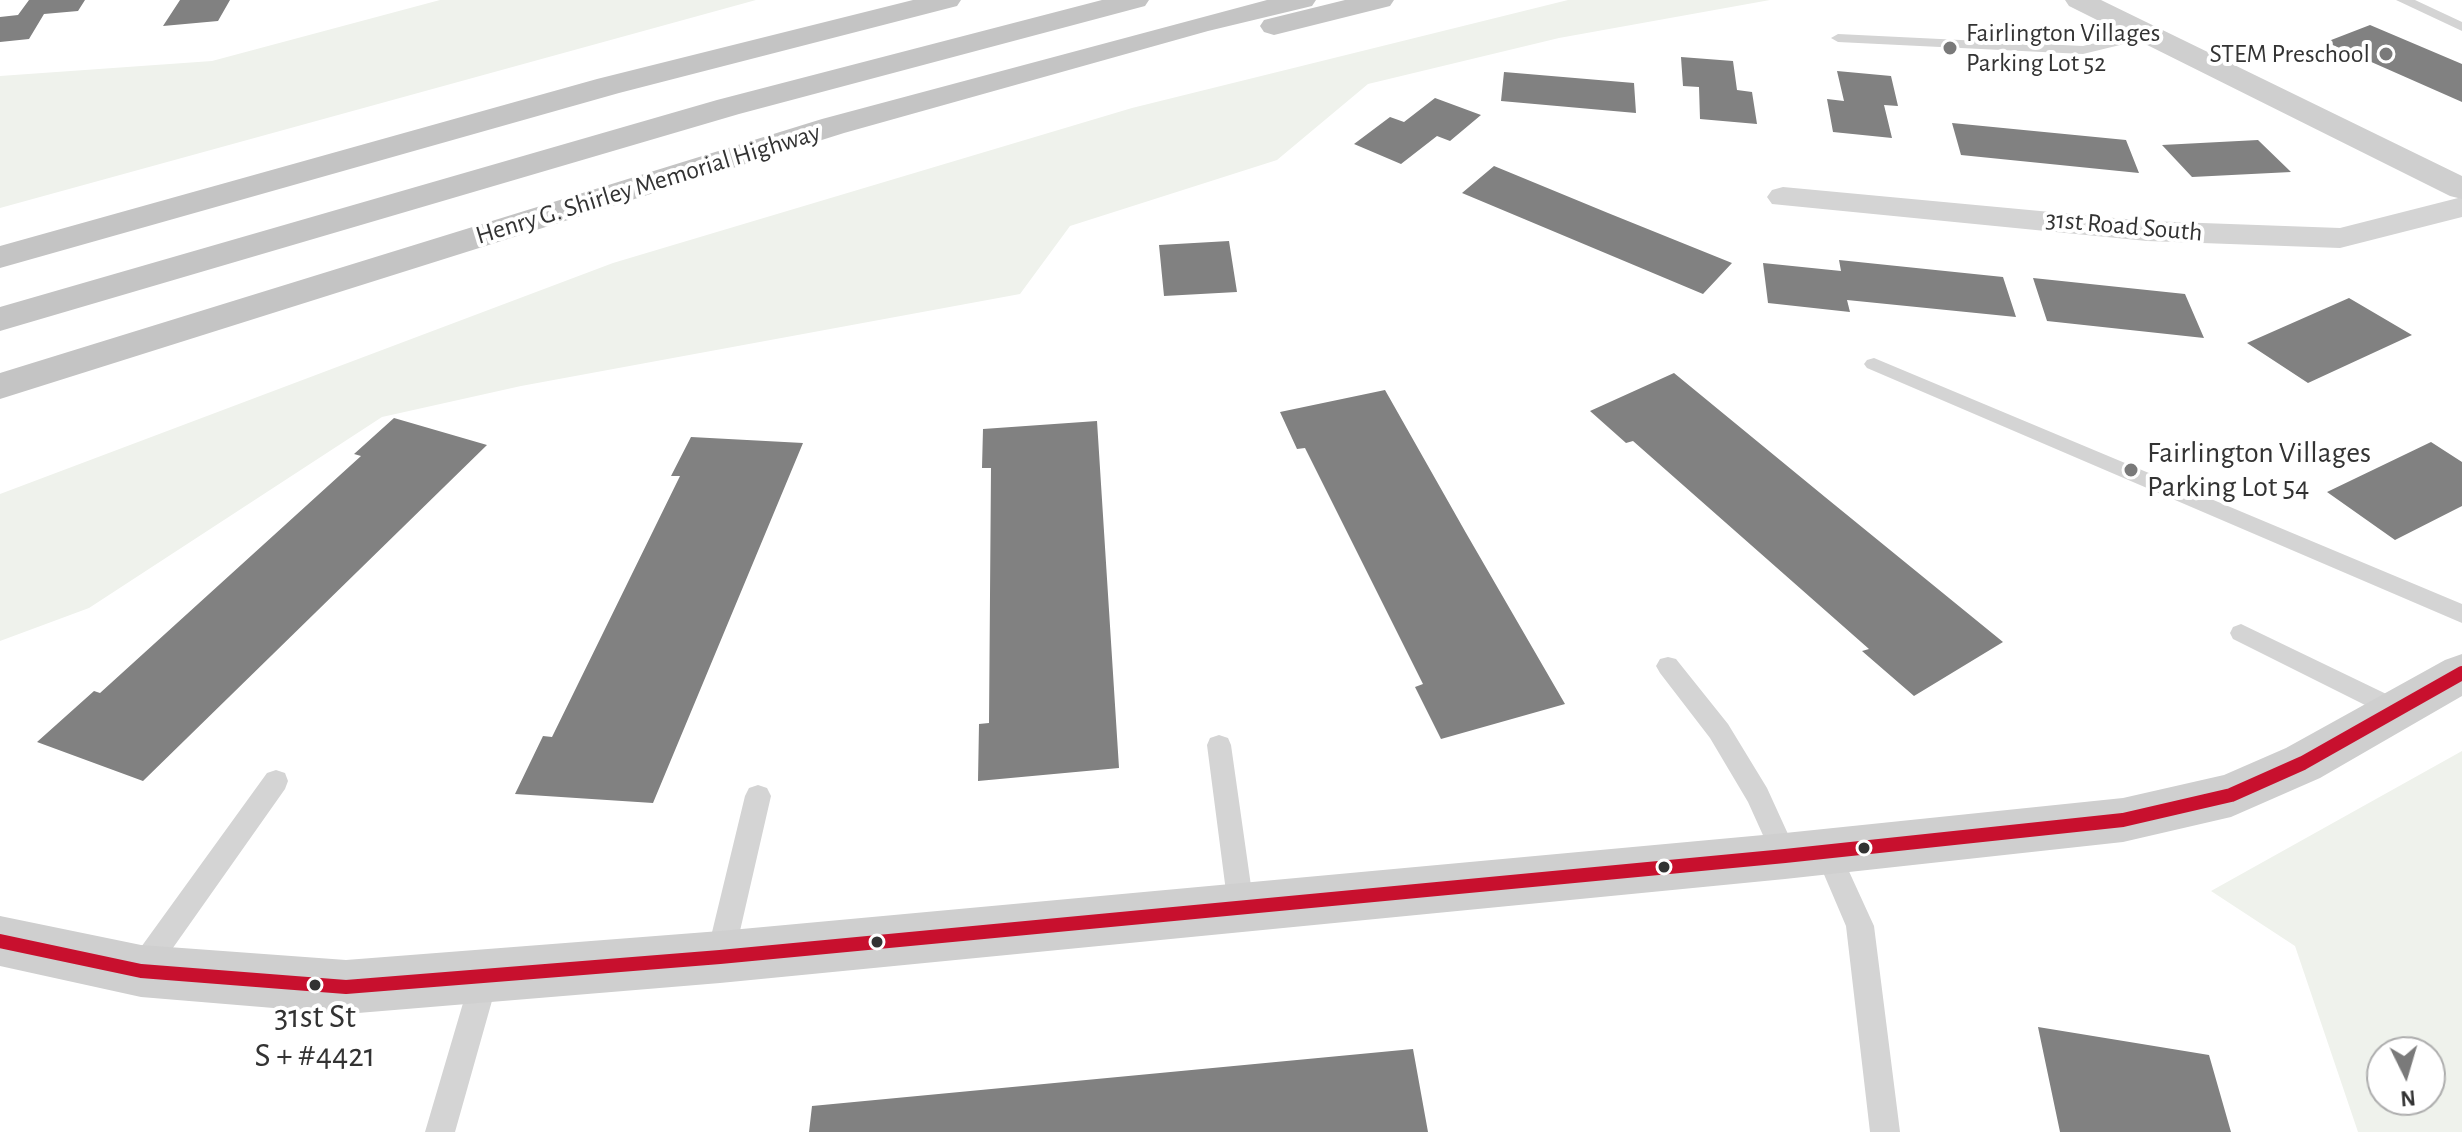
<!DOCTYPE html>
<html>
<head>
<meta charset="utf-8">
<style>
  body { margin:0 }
  #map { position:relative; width:2462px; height:1132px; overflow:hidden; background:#fff; font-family:"Alegreya Sans",sans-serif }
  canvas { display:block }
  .north { position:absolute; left:2366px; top:1036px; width:80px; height:80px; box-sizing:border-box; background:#fff; border:2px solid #adadad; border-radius:50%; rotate:175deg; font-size:22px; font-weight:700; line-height:32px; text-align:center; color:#333 }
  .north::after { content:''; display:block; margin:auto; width:28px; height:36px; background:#7a7a7a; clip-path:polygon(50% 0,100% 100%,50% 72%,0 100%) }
</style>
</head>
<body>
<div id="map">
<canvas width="2462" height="1132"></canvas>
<div class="north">N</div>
</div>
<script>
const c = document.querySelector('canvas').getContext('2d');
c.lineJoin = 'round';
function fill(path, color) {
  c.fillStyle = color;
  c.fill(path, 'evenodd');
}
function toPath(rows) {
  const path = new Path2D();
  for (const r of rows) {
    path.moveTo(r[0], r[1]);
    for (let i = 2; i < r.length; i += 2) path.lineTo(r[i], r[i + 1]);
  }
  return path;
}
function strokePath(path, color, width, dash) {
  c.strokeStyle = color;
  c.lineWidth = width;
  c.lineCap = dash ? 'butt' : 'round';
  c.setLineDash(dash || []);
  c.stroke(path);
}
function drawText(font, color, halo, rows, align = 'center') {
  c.font = font + ' "Alegreya Sans",sans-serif';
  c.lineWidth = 8;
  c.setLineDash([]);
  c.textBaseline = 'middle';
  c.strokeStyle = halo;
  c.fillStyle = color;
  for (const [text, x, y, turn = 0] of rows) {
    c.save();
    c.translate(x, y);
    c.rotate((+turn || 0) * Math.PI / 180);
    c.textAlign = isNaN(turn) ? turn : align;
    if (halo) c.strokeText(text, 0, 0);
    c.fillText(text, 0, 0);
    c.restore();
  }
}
fill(toPath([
  [440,0,756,0,0,208,0,76,212,61],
  [1568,0,1770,0,1559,38,1368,84,1277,160,1070,226,1020,294,521,386,382,417,89,608,0,641,0,494,613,263,1132,108],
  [2462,751,2462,1132,2358,1132,2295,946,2211,891],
  [2382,1052,2430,1052,2430,1100,2382,1100]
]), '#eff2ec');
fill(toPath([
  [29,0,85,0,78,11,44,14,29,39,0,42,0,17,18,15],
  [180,0,230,0,218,21,163,26],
  [2370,25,2462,64,2462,102,2326,42],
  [1681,57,1733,61,1737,90,1752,92,1757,124,1700,119,1699,87,1683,86],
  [1837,71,1891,76,1898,106,1884,105,1892,138,1833,132,1827,99,1844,101],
  [1504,72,1634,83,1636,113,1501,101],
  [1435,98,1481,115,1450,141,1437,136,1401,164,1354,144,1390,117,1404,122],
  [1952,123,2126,140,2139,173,1961,155],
  [2258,140,2291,172,2192,177,2162,145],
  [1494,166,1608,213,1732,263,1703,294,1462,193],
  [1229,241,1237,292,1164,296,1159,245],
  [1839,260,2003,277,2016,317,1847,300,1850,312,1768,303,1763,263,1841,271],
  [2033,278,2185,294,2204,338,2047,321],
  [2349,298,2412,335,2308,383,2247,343],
  [1674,373,1825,497,2003,642,1914,696,1862,651,1869,649,1633,441,1626,443,1590,411],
  [1385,390,1466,533,1565,704,1441,739,1415,687,1423,684,1305,448,1297,449,1280,412],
  [394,418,487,445,143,781,37,742,94,691,100,693,361,456,354,454],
  [1097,421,1119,768,978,781,979,724,989,723,991,468,982,468,983,429],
  [691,437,803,443,653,803,515,794,543,736,552,737,680,476,671,476],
  [2431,442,2462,462,2462,506,2395,540,2327,492],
  [2038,1027,2209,1055,2231,1132,2060,1132],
  [1413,1049,1428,1132,809,1132,812,1106]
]), '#818181');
fill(toPath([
  [2396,0,2415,0,2462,22,2462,31,2396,0],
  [2148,30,2153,31,2153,37,2083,54,1838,42,1831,38,1838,34,2083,46,2148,30],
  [1874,358,2462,604,2462,623,1867,368,1864,364,1867,360,1874,358],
  [2241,624,2405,703,2409,710,2405,717,2397,720,2389,717,2233,639,2230,633,2233,627,2241,624],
  [1668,657,1676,659,1728,724,1767,788,1798,856,1794,864,1785,868,1776,864,1748,802,1710,738,1660,673,1656,666,1660,659,1668,657],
  [1219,735,1228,738,1231,745,1254,907,1250,916,1241,919,1232,916,1228,907,1207,745,1210,738,1219,735],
  [276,770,285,773,288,781,285,789,151,979,141,983,131,979,127,970,131,961,267,773,276,770],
  [758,785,767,788,771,796,734,957,730,966,720,970,710,966,706,957,745,796,749,788,758,785],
  [1827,839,1836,843,1874,926,1900,1132,1870,1132,1846,926,1814,851,1818,843,1827,839],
  [485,963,495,967,499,976,455,1132,425,1132,471,976,475,967,485,963]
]), '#d4d4d4');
fill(toPath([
  [1783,187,2147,221,2340,228,2462,197,2462,217,2340,248,2147,241,1772,204,1767,197,1772,190,1783,187]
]), '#d4d4d4');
fill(toPath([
  [2065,0,2101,0,2462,176,2462,199,2450,196,2069,6,2065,0],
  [2462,654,2462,696,2320,778,2231,817,2123,842,1785,879,720,983,346,1014,141,997,0,966,0,916,141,945,346,960,720,931,1785,833,2123,798,2224,775,2286,748,2445,660,2462,654]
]), '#cfcfcf');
fill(toPath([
  [913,0,961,0,957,6,619,93,0,268,0,246,597,79,913,0],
  [1102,0,1149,0,1145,6,739,114,0,331,0,307,717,100,1102,0],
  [1267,0,1316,0,1312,6,1208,31,844,133,0,399,0,373,822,119,1267,0],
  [1345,0,1394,0,1390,6,1274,35,1264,32,1260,26,1264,20,1345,0]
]), '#c4c4c4');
strokePath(toPath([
  [0,941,141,971,346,987,720,957,1785,856,2123,820,2231,795,2303,763,2462,673]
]), '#c8102e', 14);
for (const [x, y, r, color] of [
  [1950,48,8,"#7a7a7a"],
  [2386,54,8,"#7a7a7a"],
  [2131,470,8,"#7a7a7a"],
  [1864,848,7,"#333"],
  [1664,867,7,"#333"],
  [877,942,7,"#333"],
  [315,985,7,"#333"]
]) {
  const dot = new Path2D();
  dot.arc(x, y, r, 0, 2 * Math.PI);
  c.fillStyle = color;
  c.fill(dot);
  strokePath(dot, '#fff', 3);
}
drawText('26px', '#333', '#fff', [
  ["Fairlington Villages",1966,33],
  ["Parking Lot 52",1966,63],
  ["STEM Preschool",2370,54,"right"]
], 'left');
drawText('26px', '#333', '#fff', [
  ["Henry G. Shirley Memorial Highway",648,184,-17],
  ["31st Road South",2124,226,5]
]);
drawText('30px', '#333', '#fff', [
  ["Fairlington Villages",2147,453],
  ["Parking Lot 54",2147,487]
], 'left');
drawText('34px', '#333', '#fff', [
  ["31st St",315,1017],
  ["S + #4421",315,1056]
]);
</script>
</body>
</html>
